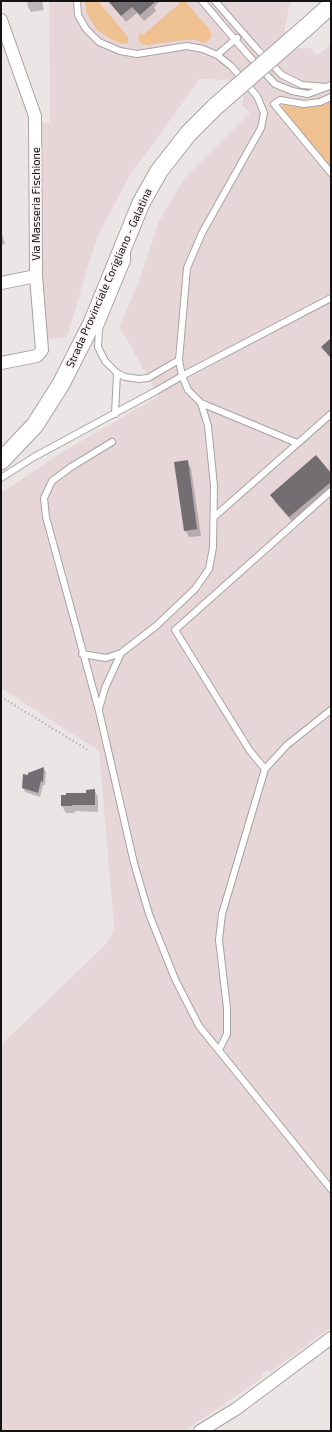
<!DOCTYPE html>
<html>
<head>
<meta charset="utf-8">
<style>
  body { margin:0 }
  #map { position:relative; width:332px; height:1432px; overflow:hidden; background:#ece5e6; font-family:"Exo 2",sans-serif }
  canvas { display:block }
  .frame { position:absolute; inset:0; border:2px solid #141212; pointer-events:none }
</style>
</head>
<body>
<div id="map">
<canvas width="332" height="1432"></canvas>
<div class="frame"></div>
</div>
<script>
const c = document.querySelector('canvas').getContext('2d');
c.lineJoin = 'round';
function fill(path, color) {
  c.fillStyle = color;
  c.fill(path, 'evenodd');
}
function toPath(rows) {
  const path = new Path2D();
  for (const r of rows) {
    path.moveTo(r[0], r[1]);
    for (let i = 2; i < r.length; i += 2) path.lineTo(r[i], r[i + 1]);
  }
  return path;
}
function strokePath(path, color, width, dash) {
  c.strokeStyle = color;
  c.lineWidth = width;
  c.lineCap = dash ? 'butt' : 'round';
  c.setLineDash(dash || []);
  c.stroke(path);
}
function drawText(font, color, halo, rows, align = 'center') {
  c.font = font + ' "Exo 2",sans-serif';
  c.lineWidth = 3.5;
  c.setLineDash([]);
  c.textBaseline = 'middle';
  c.strokeStyle = halo;
  c.fillStyle = color;
  for (const [text, x, y, turn = 0] of rows) {
    c.save();
    c.translate(x, y);
    c.rotate((+turn || 0) * Math.PI / 180);
    c.textAlign = isNaN(turn) ? turn : align;
    if (halo) c.strokeText(text, 0, 0);
    c.fillText(text, 0, 0);
    c.restore();
  }
}
fill(toPath([
  [49,1,292,1,290,3,284,33,298,48,310,48,317,55,331,45,331,1327,271,1372,268,1370,261,1374,262,1378,185,1431,1,1431,1,1045,106,944,112,935,114,926,99,751,1,688,1,493,61,453,159,396,119,326,139,282,158,223,184,179,250,113,242,105,244,91,233,80,200,79,130,175,100,232,92,253,67,337,45,340,39,284,38,125,50,122]
]), '#e6d6d8');
fill(toPath([
  [85,1,98,1,128,37,128,43,123,44,112,40,96,29,87,14],
  [178,1,185,1,209,29,212,35,210,39,204,43,196,40,184,40,148,45,141,44,138,39,140,33,143,35,179,4],
  [331,102,331,168,281,107,283,105,303,108,315,107]
]), '#efc090');
fill(toPath([
  [27,1,42,1,44,10,31,12,28,7],
  [109,1,160,1,154,7,156,11,144,21,137,13,126,22],
  [1,231,5,244,1,245],
  [187,461,191,468,201,536,189,537,185,530],
  [331,475,331,492,294,524,275,502,271,495],
  [44,769,46,772,45,785,43,785,40,797,25,792,23,788,29,774],
  [94,790,98,797,98,812,75,811,75,813,66,813,62,806]
]), '#0003');
fill(toPath([
  [108,1,156,1,140,15,132,7,121,16],
  [331,338,331,358,321,347],
  [316,455,331,473,331,482,289,517,270,495],
  [188,460,197,529,184,531,174,462],
  [44,767,43,782,41,781,38,793,22,788,23,774,28,775,28,773],
  [95,789,95,805,72,805,72,806,61,806,61,795,66,795,66,793,86,793,86,790]
]), '#736e71');
const service = toPath([
  [77,1,78,15,86,29,99,42,120,51,137,54,187,46,203,49,217,55,231,66,257,96,264,113,261,128,202,233,187,268,179,360,182,376,188,390,201,403,208,426,214,486,213,547,209,569,195,589,156,626,121,653,106,658,82,654],
  [202,1,248,55,275,84,292,91,308,94,327,87],
  [215,1,257,49,282,75,302,85,327,87,331,85],
  [217,55,237,38],
  [331,97,320,102,304,104,280,100,274,104,331,173],
  [127,251,127,261,99,329,98,347,105,361,117,373,125,377,139,379,148,378,179,360],
  [201,403,297,443],
  [115,414,117,373],
  [112,442,71,467,52,481,44,498,46,517,99,711,134,863,149,914,175,979,199,1026,331,1189],
  [1,478,34,457,156,391,182,376,331,298],
  [214,517,331,414],
  [99,709,105,688,121,653],
  [265,769,250,751,175,630,331,491],
  [219,1050,227,1034,227,1008,219,940,222,914,265,769,287,745,331,710]
]);
const minor = toPath([
  [1,20,35,116,36,276,42,350,37,356,1,363],
  [1,283,36,276],
  [200,1431,236,1409,331,1338]
]);
const secondary = toPath([
  [310,24,331,5],
  [1,461,35,425,61,384,92,323,141,203,159,171,188,134,216,106]
]);
strokePath(service, '#a9a2a3', 8);
strokePath(minor, '#a9a2a3', 14);
strokePath(secondary, '#a9a2a3', 19);
strokePath(toPath([
  [1,697,88,750]
]), '#a29d9d', 2, [1, 3]);
strokePath(service, '#fff', 6);
strokePath(minor, '#fff', 12);
strokePath(secondary, '#fff', 17);
const secondaryBridge = toPath([
  [216,106,310,24]
]);
strokePath(secondaryBridge, '#a9a2a3', 19, []);
strokePath(secondaryBridge, '#fff', 17);
drawText('11px', '#141212', '#f9f2f3', [
  ["Via Masseria Fischione",36,204,-90],
  ["Strada Provinciale Corigliano - Galatina",109,278,-66]
]);
</script>
</body>
</html>
